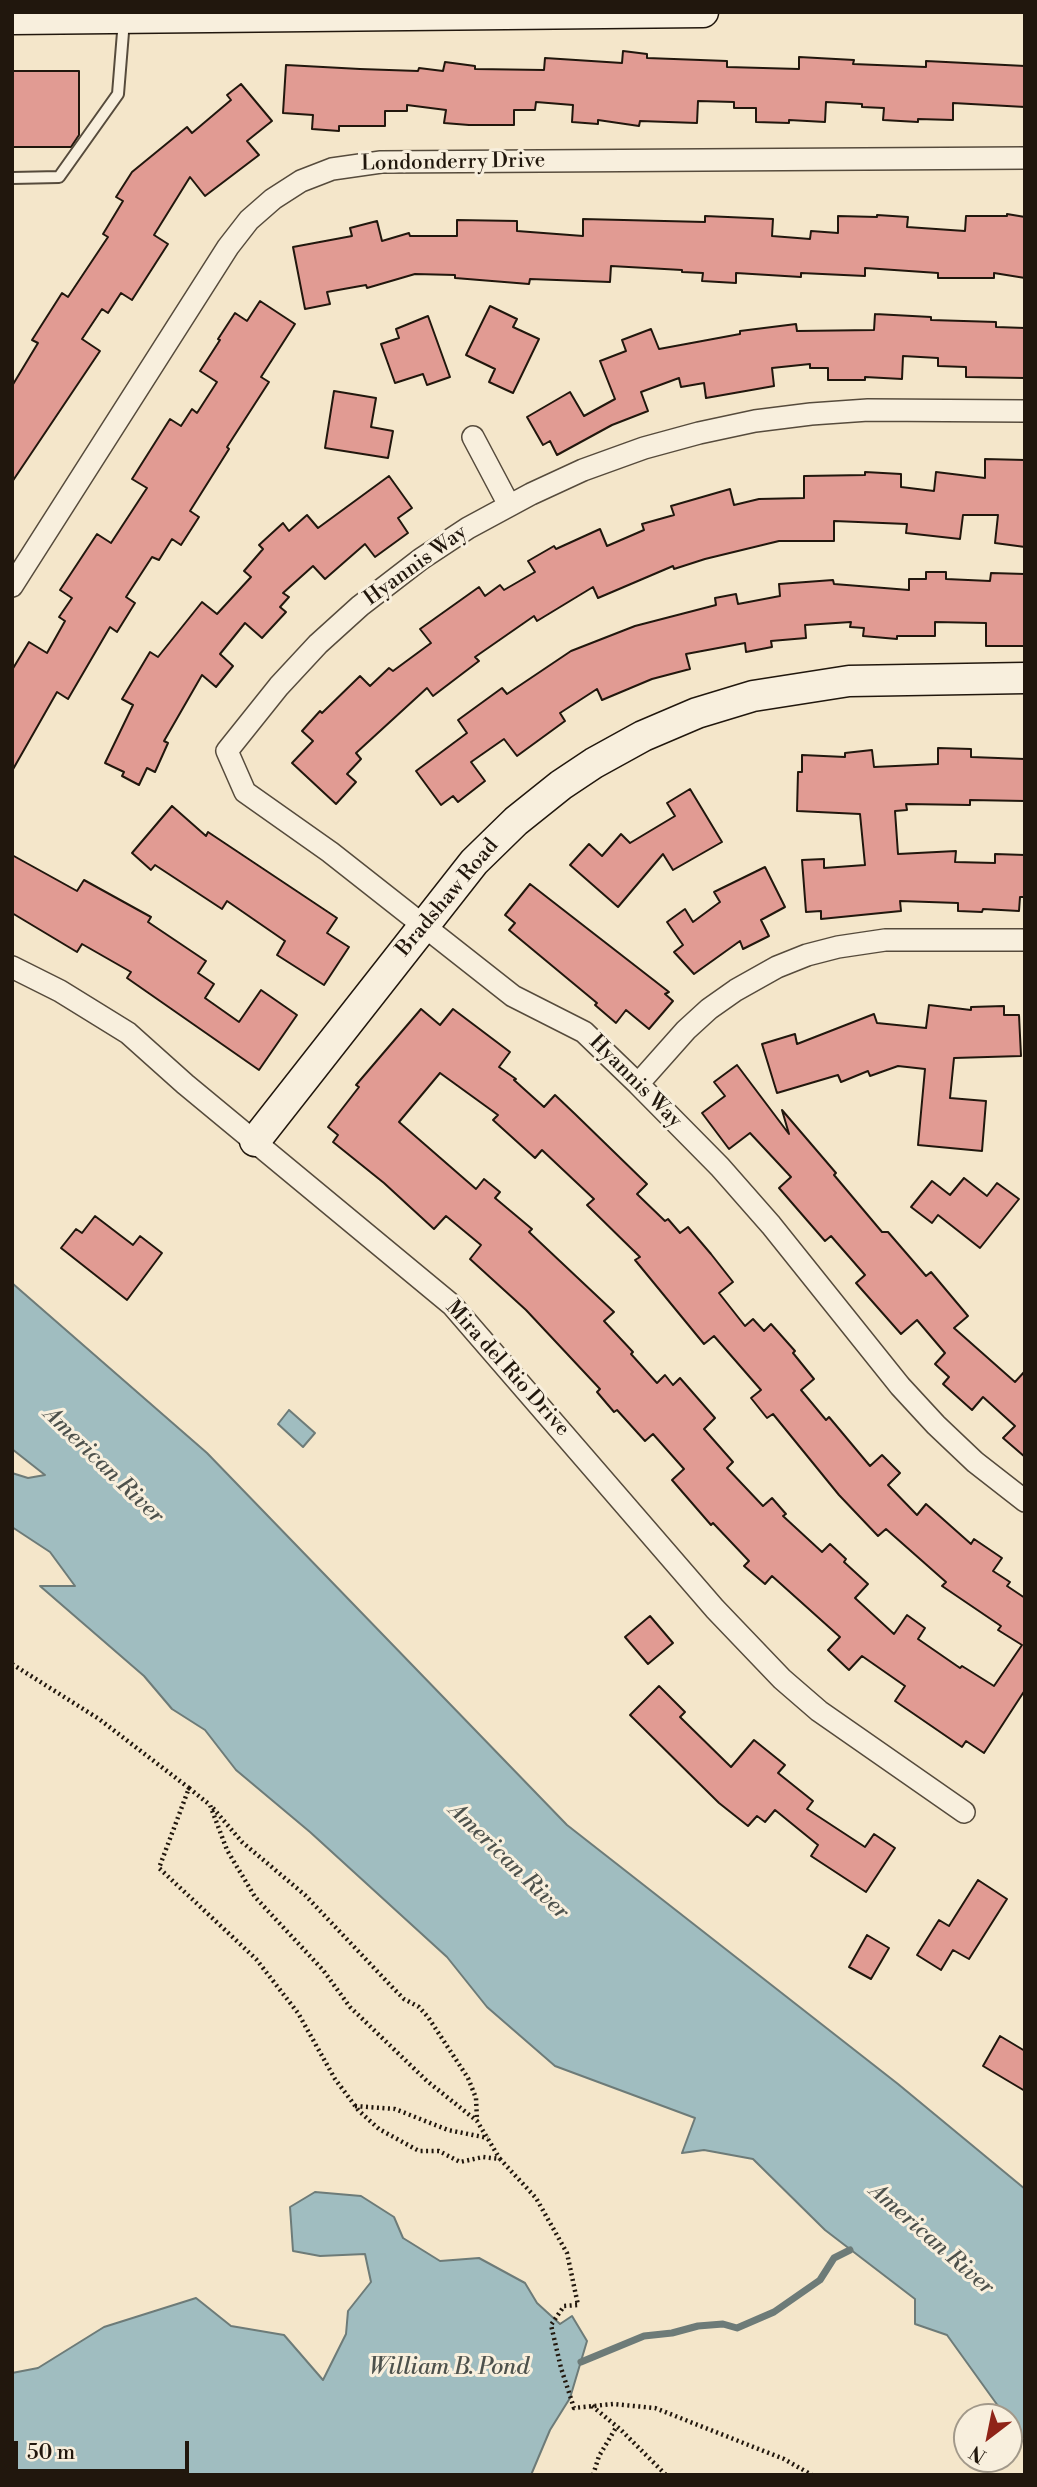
<!DOCTYPE html>
<html>
<head>
<meta charset="utf-8">
<style>
  body { margin:0 }
  #map { position:relative; width:1037px; height:2487px; overflow:hidden; background:#f4e6ca; font-family:"Libre Bodoni",serif }
  canvas { display:block }
  .frame { position:absolute; inset:0; border:14px solid #21170d; pointer-events:none }
  .north { position:absolute; left:953px; top:2403px; width:70px; height:70px; box-sizing:border-box; background:#f8efdd; border:2px solid #a2998a; border-radius:50%; rotate:212deg; font-size:19px; font-weight:700; line-height:28px; text-align:center; color:#21170d }
  .north::after { content:''; display:block; margin:auto; width:24px; height:32px; background:#8f2418; clip-path:polygon(50% 0,100% 100%,50% 72%,0 100%) }
  .scale { position:absolute; left:14px; top:2441px; width:175px; height:32px; box-sizing:border-box; border:4px solid #21170d; border-top:0; padding-left:9px; font-size:21px; line-height:24px; white-space:nowrap; color:#21170d; -webkit-text-stroke:5px #f8efdd; paint-order:stroke }
</style>
</head>
<body>
<div id="map">
<canvas width="1037" height="2487"></canvas>
<div class="frame"></div>
<div class="north">N</div>
<div class="scale">50 m</div>
</div>
<script>
const c = document.querySelector('canvas').getContext('2d');
c.lineJoin = 'round';
function fill(path, color) {
  c.fillStyle = color;
  c.fill(path, 'evenodd');
}
function toPath(rows) {
  const path = new Path2D();
  for (const r of rows) {
    path.moveTo(r[0], r[1]);
    for (let i = 2; i < r.length; i += 2) path.lineTo(r[i], r[i + 1]);
  }
  return path;
}
function strokePath(path, color, width, dash) {
  c.strokeStyle = color;
  c.lineWidth = width;
  c.lineCap = dash ? 'butt' : 'round';
  c.setLineDash(dash || []);
  c.stroke(path);
}
function drawText(font, color, halo, rows, align = 'center') {
  c.font = font + ' "Libre Bodoni",serif';
  c.lineWidth = 6;
  c.setLineDash([]);
  c.textBaseline = 'middle';
  c.strokeStyle = halo;
  c.fillStyle = color;
  for (const [text, x, y, turn = 0] of rows) {
    c.save();
    c.translate(x, y);
    c.rotate((+turn || 0) * Math.PI / 180);
    c.textAlign = isNaN(turn) ? turn : align;
    if (halo) c.strokeText(text, 0, 0);
    c.fillText(text, 0, 0);
    c.restore();
  }
}
const water = toPath([
  [12,1283,207,1453,567,1825,898,2084,1025,2189,1025,2444,1009,2422,1009,2417,1006,2417,947,2335,915,2324,915,2299,825,2230,753,2159,704,2150,682,2153,695,2118,555,2066,487,2007,447,1957,310,1832,236,1770,205,1730,172,1709,144,1676,40,1586,75,1586,50,1552,12,1527,12,1473,28,1478,45,1475,12,1449,12,1283],
  [289,1410,315,1433,303,1447,278,1424,289,1410],
  [315,2192,361,2196,394,2217,403,2238,440,2261,479,2258,525,2283,537,2303,560,2324,572,2316,587,2341,570,2398,550,2430,531,2475,12,2475,12,2373,38,2368,104,2327,196,2298,231,2326,284,2335,323,2380,346,2334,348,2311,371,2282,365,2254,320,2256,293,2251,290,2207,315,2192]
]);
fill(water, '#a0bdc0');
strokePath(water, '#6d7b78', 2);
strokePath(toPath([
  [581,2362,644,2336,672,2333,698,2326,723,2324,737,2328,774,2312,820,2280,834,2258,850,2250]
]), '#6d7b78', 7);
const building = toPath([
  [623,51,647,54,647,58,727,61,727,67,799,69,799,57,854,60,853,64,926,67,926,61,1025,66,1025,107,953,103,953,120,918,119,918,122,883,120,884,108,862,107,862,104,826,102,825,122,789,120,789,123,756,122,756,108,734,108,734,102,698,101,697,123,640,121,639,126,598,120,598,124,572,122,573,105,536,102,535,110,514,110,514,125,469,125,444,123,446,110,407,105,407,111,385,111,385,126,339,126,339,131,312,129,313,115,283,113,286,65,360,69,418,71,419,68,443,71,445,62,475,66,475,69,544,70,545,58,622,63,623,51],
  [12,71,79,71,79,135,71,147,12,147,12,71],
  [241,84,272,121,247,141,259,155,205,196,190,177,154,235,168,244,132,300,121,293,108,313,102,309,82,339,100,351,12,482,12,386,38,343,32,340,62,293,68,297,108,237,103,234,123,201,116,197,132,172,187,127,192,133,231,100,227,95,241,84],
  [1007,214,1025,217,1025,278,994,273,994,278,938,278,938,273,865,268,865,276,801,273,801,277,736,273,736,283,702,281,703,273,682,272,682,270,611,266,610,282,530,279,529,284,455,278,455,275,415,274,367,288,366,285,327,292,330,304,305,309,293,247,352,236,350,228,377,221,382,241,409,233,410,236,457,236,457,220,517,221,517,231,583,236,583,219,705,222,705,216,773,219,772,236,810,239,811,231,838,233,838,216,877,217,877,215,908,217,907,227,965,231,966,216,1007,216,1007,214],
  [260,301,295,324,261,377,269,382,227,447,229,449,190,511,199,517,181,545,172,539,159,560,152,557,126,597,135,603,117,632,110,627,68,699,57,692,12,771,12,670,29,642,47,653,65,621,59,617,72,598,60,590,97,534,111,543,147,488,132,479,170,419,181,426,192,409,197,413,217,382,200,371,220,340,218,339,235,313,247,321,260,301],
  [490,306,517,319,513,327,539,339,513,393,489,382,495,369,466,355,490,306],
  [875,314,931,317,931,320,996,322,996,327,1025,328,1025,378,966,377,966,367,938,366,938,358,903,356,902,379,865,377,865,380,828,380,828,368,810,368,810,364,772,368,774,386,706,398,704,383,681,387,679,378,641,392,648,411,612,425,557,455,550,441,543,445,527,417,570,392,584,416,615,399,600,361,626,351,622,340,651,329,659,349,740,334,740,331,796,324,797,331,874,330,875,314],
  [428,316,450,377,427,385,423,374,395,383,381,344,399,338,396,329,428,316],
  [334,391,376,398,371,427,393,431,388,458,325,448,334,391],
  [985,459,1025,460,1025,547,995,543,998,515,963,515,960,539,906,533,907,524,834,521,834,541,779,541,705,559,674,569,673,566,598,598,593,587,537,621,534,616,475,657,479,661,433,696,427,688,356,753,361,759,347,774,356,782,336,804,292,763,313,741,302,731,320,711,322,713,360,676,370,686,389,668,393,671,431,643,420,629,479,587,485,596,500,585,504,590,535,572,528,561,554,546,556,549,600,529,607,546,644,530,642,524,674,515,671,506,730,489,734,505,759,499,804,498,804,476,865,475,865,472,901,474,901,487,934,491,936,472,985,478,985,459],
  [389,476,412,508,398,518,408,533,375,557,365,544,325,579,313,566,283,593,289,597,280,607,286,612,262,638,245,623,220,654,233,666,216,687,202,675,164,741,168,743,155,772,147,768,139,785,122,776,124,772,105,763,133,705,122,699,150,652,158,657,202,602,217,614,251,577,244,571,263,549,259,545,283,523,289,531,307,515,318,528,389,476],
  [926,572,946,572,946,579,990,581,991,573,1025,574,1025,646,986,646,986,623,935,622,935,636,897,636,897,639,863,636,864,628,850,627,851,622,805,625,806,638,771,641,772,647,746,652,745,643,686,654,690,669,652,679,602,700,597,689,560,713,565,721,517,756,504,739,471,762,485,781,458,802,453,796,441,805,416,771,467,733,458,720,502,688,507,694,571,651,635,626,716,605,715,598,736,594,738,604,780,596,779,584,833,580,834,584,909,590,909,579,926,579,926,572],
  [938,748,971,749,971,757,1025,759,1025,801,970,800,970,805,906,804,907,810,895,811,898,854,956,851,955,862,995,863,995,854,1025,855,1025,897,1020,897,1019,911,983,909,982,912,958,911,958,903,900,901,901,911,821,919,821,911,806,912,802,860,824,859,824,868,865,865,860,814,797,811,798,772,802,772,802,755,845,757,845,753,872,750,874,767,938,764,938,748],
  [690,789,722,842,673,870,663,854,618,907,570,865,589,844,602,856,621,834,630,843,675,816,667,803,690,789],
  [172,806,206,836,208,832,337,918,327,933,349,947,324,985,277,955,285,941,227,901,222,909,155,865,151,870,132,853,172,806],
  [12,855,77,891,84,880,151,917,148,922,206,961,198,973,214,984,205,998,239,1022,261,990,297,1015,259,1070,127,978,131,972,82,944,77,952,12,913,12,855],
  [765,867,785,907,761,920,769,936,743,949,740,941,694,974,674,952,683,945,667,922,685,909,693,922,720,902,714,892,765,867],
  [530,884,669,992,665,994,673,1001,649,1029,626,1010,616,1023,595,1005,597,1003,509,930,515,923,505,915,530,884],
  [929,1005,971,1010,971,1007,1004,1006,1004,1015,1019,1015,1021,1056,954,1058,950,1098,986,1101,982,1151,918,1145,925,1069,898,1066,870,1076,868,1071,841,1082,838,1075,777,1093,762,1044,795,1034,797,1044,874,1014,877,1023,926,1028,929,1005],
  [421,1009,440,1025,453,1009,510,1052,499,1067,516,1079,514,1080,544,1107,555,1095,575,1114,647,1184,637,1194,665,1221,668,1219,680,1233,688,1227,711,1254,733,1282,719,1293,745,1326,753,1319,764,1331,771,1324,795,1351,793,1353,814,1379,801,1390,826,1420,829,1417,870,1466,882,1455,900,1473,888,1485,917,1515,926,1504,971,1544,974,1539,1002,1558,993,1571,1010,1582,1007,1586,1025,1598,1025,1690,984,1753,966,1741,962,1747,895,1701,905,1686,862,1656,849,1670,828,1650,840,1637,772,1576,765,1584,744,1566,749,1561,713,1523,711,1525,672,1480,684,1469,653,1434,645,1441,617,1410,614,1412,597,1392,600,1389,526,1310,470,1259,481,1245,446,1216,434,1229,384,1183,333,1142,338,1135,328,1127,359,1087,356,1085,421,1009],
  [440,1073,498,1115,493,1120,535,1158,542,1150,594,1199,587,1205,640,1257,635,1260,704,1344,714,1336,761,1390,751,1398,767,1418,773,1414,839,1495,878,1536,886,1529,946,1582,942,1586,1001,1626,998,1630,1022,1645,994,1686,962,1666,960,1668,918,1639,925,1628,907,1615,894,1634,855,1598,868,1584,844,1562,846,1559,830,1544,822,1552,783,1516,786,1514,772,1498,763,1506,727,1468,733,1462,704,1429,715,1418,680,1378,673,1385,665,1375,657,1383,631,1354,633,1352,604,1321,614,1312,529,1232,532,1229,495,1198,500,1192,484,1179,476,1189,399,1122,440,1073],
  [737,1065,789,1134,782,1110,836,1173,834,1175,882,1232,888,1232,926,1276,931,1272,968,1316,954,1328,1015,1382,1025,1371,1025,1457,1003,1438,1015,1426,983,1397,972,1410,943,1384,949,1377,935,1364,945,1353,917,1320,901,1334,856,1283,865,1275,831,1236,825,1241,779,1188,791,1177,750,1133,729,1149,702,1113,725,1096,714,1082,737,1065],
  [964,1178,987,1196,997,1183,1019,1199,980,1248,938,1215,932,1223,911,1207,932,1181,950,1195,964,1178],
  [95,1216,133,1245,140,1236,162,1253,127,1300,61,1248,76,1229,82,1233,95,1216],
  [650,1616,673,1643,648,1664,625,1637,650,1616],
  [659,1686,685,1712,680,1717,731,1767,754,1740,785,1765,778,1773,813,1801,807,1809,865,1847,874,1834,895,1848,866,1892,811,1856,818,1845,775,1810,765,1822,757,1816,748,1826,719,1803,630,1715,659,1686],
  [978,1880,1007,1899,969,1959,953,1950,941,1970,917,1955,939,1920,949,1926,978,1880],
  [867,1935,889,1948,871,1979,849,1967,867,1935],
  [1000,2036,1025,2051,1025,2091,983,2066,1000,2036]
]);
fill(building, '#e19b93');
strokePath(building, '#21170d', 2);
const lane = toPath([
  [12,178,59,177,118,94,124,20]
]);
const street = toPath([
  [1025,411,868,410,811,414,755,421,699,433,644,448,583,470,531,494,468,528,421,559,360,606,318,644,279,686,227,751,245,792,330,852,513,996,584,1032,638,1084,720,1167,771,1225,900,1386,936,1425,975,1462,1025,1501],
  [473,437,509,505],
  [12,586,228,247,249,220,273,199,301,181,332,169,381,162,1025,158],
  [12,967,60,991,128,1033,185,1084,452,1305,715,1609,782,1679,819,1711,964,1812],
  [638,1084,686,1030,709,1009,736,990,777,967,807,955,838,947,885,940,1025,940]
]);
const secondary = toPath([
  [12,19,703,12],
  [255,1141,474,862,516,821,561,785,594,763,643,736,697,713,753,696,849,681,1025,678]
]);
strokePath(lane, '#564b3c', 14);
strokePath(street, '#564b3c', 24);
strokePath(secondary, '#21170d', 33);
strokePath(toPath([
  [12,1664,99,1719,189,1788,159,1868,256,1959,298,2013,335,2079,359,2111,379,2129,419,2151,439,2151,460,2162,483,2157,500,2159,536,2198,567,2253,578,2305,564,2306,551,2325,561,2368,574,2408,613,2404,655,2408,784,2459,812,2475],
  [189,1788,210,1805,227,1850,255,1897,323,1970,350,2007,427,2081,477,2121,500,2159],
  [213,1808,242,1842,305,1895,394,1989,404,1999,419,2007,428,2017,468,2078,476,2098,477,2120],
  [355,2106,395,2109,448,2130,488,2138],
  [592,2406,620,2429,666,2475],
  [593,2475,599,2456,617,2426]
]), '#21170d', 4.5, [2, 3.5]);
strokePath(lane, '#f8efdd', 10);
strokePath(street, '#f8efdd', 21);
strokePath(secondary, '#f8efdd', 30);
drawText('21px', '#21170d', '#f8efdd', [
  ["Londonderry Drive",453,163,-1],
  ["Hyannis Way",416,566,-36],
  ["Bradshaw Road",448,898,-50],
  ["Hyannis Way",635,1082,45],
  ["Mira del Rio Drive",507,1369,48]
]);
drawText('italic 23px', '#4d514c', '#f8efdd', [
  ["American River",103,1466,44],
  ["American River",508,1862,44],
  ["American River",931,2240,41],
  ["William B. Pond",449,2368]
]);
</script>
</body>
</html>
